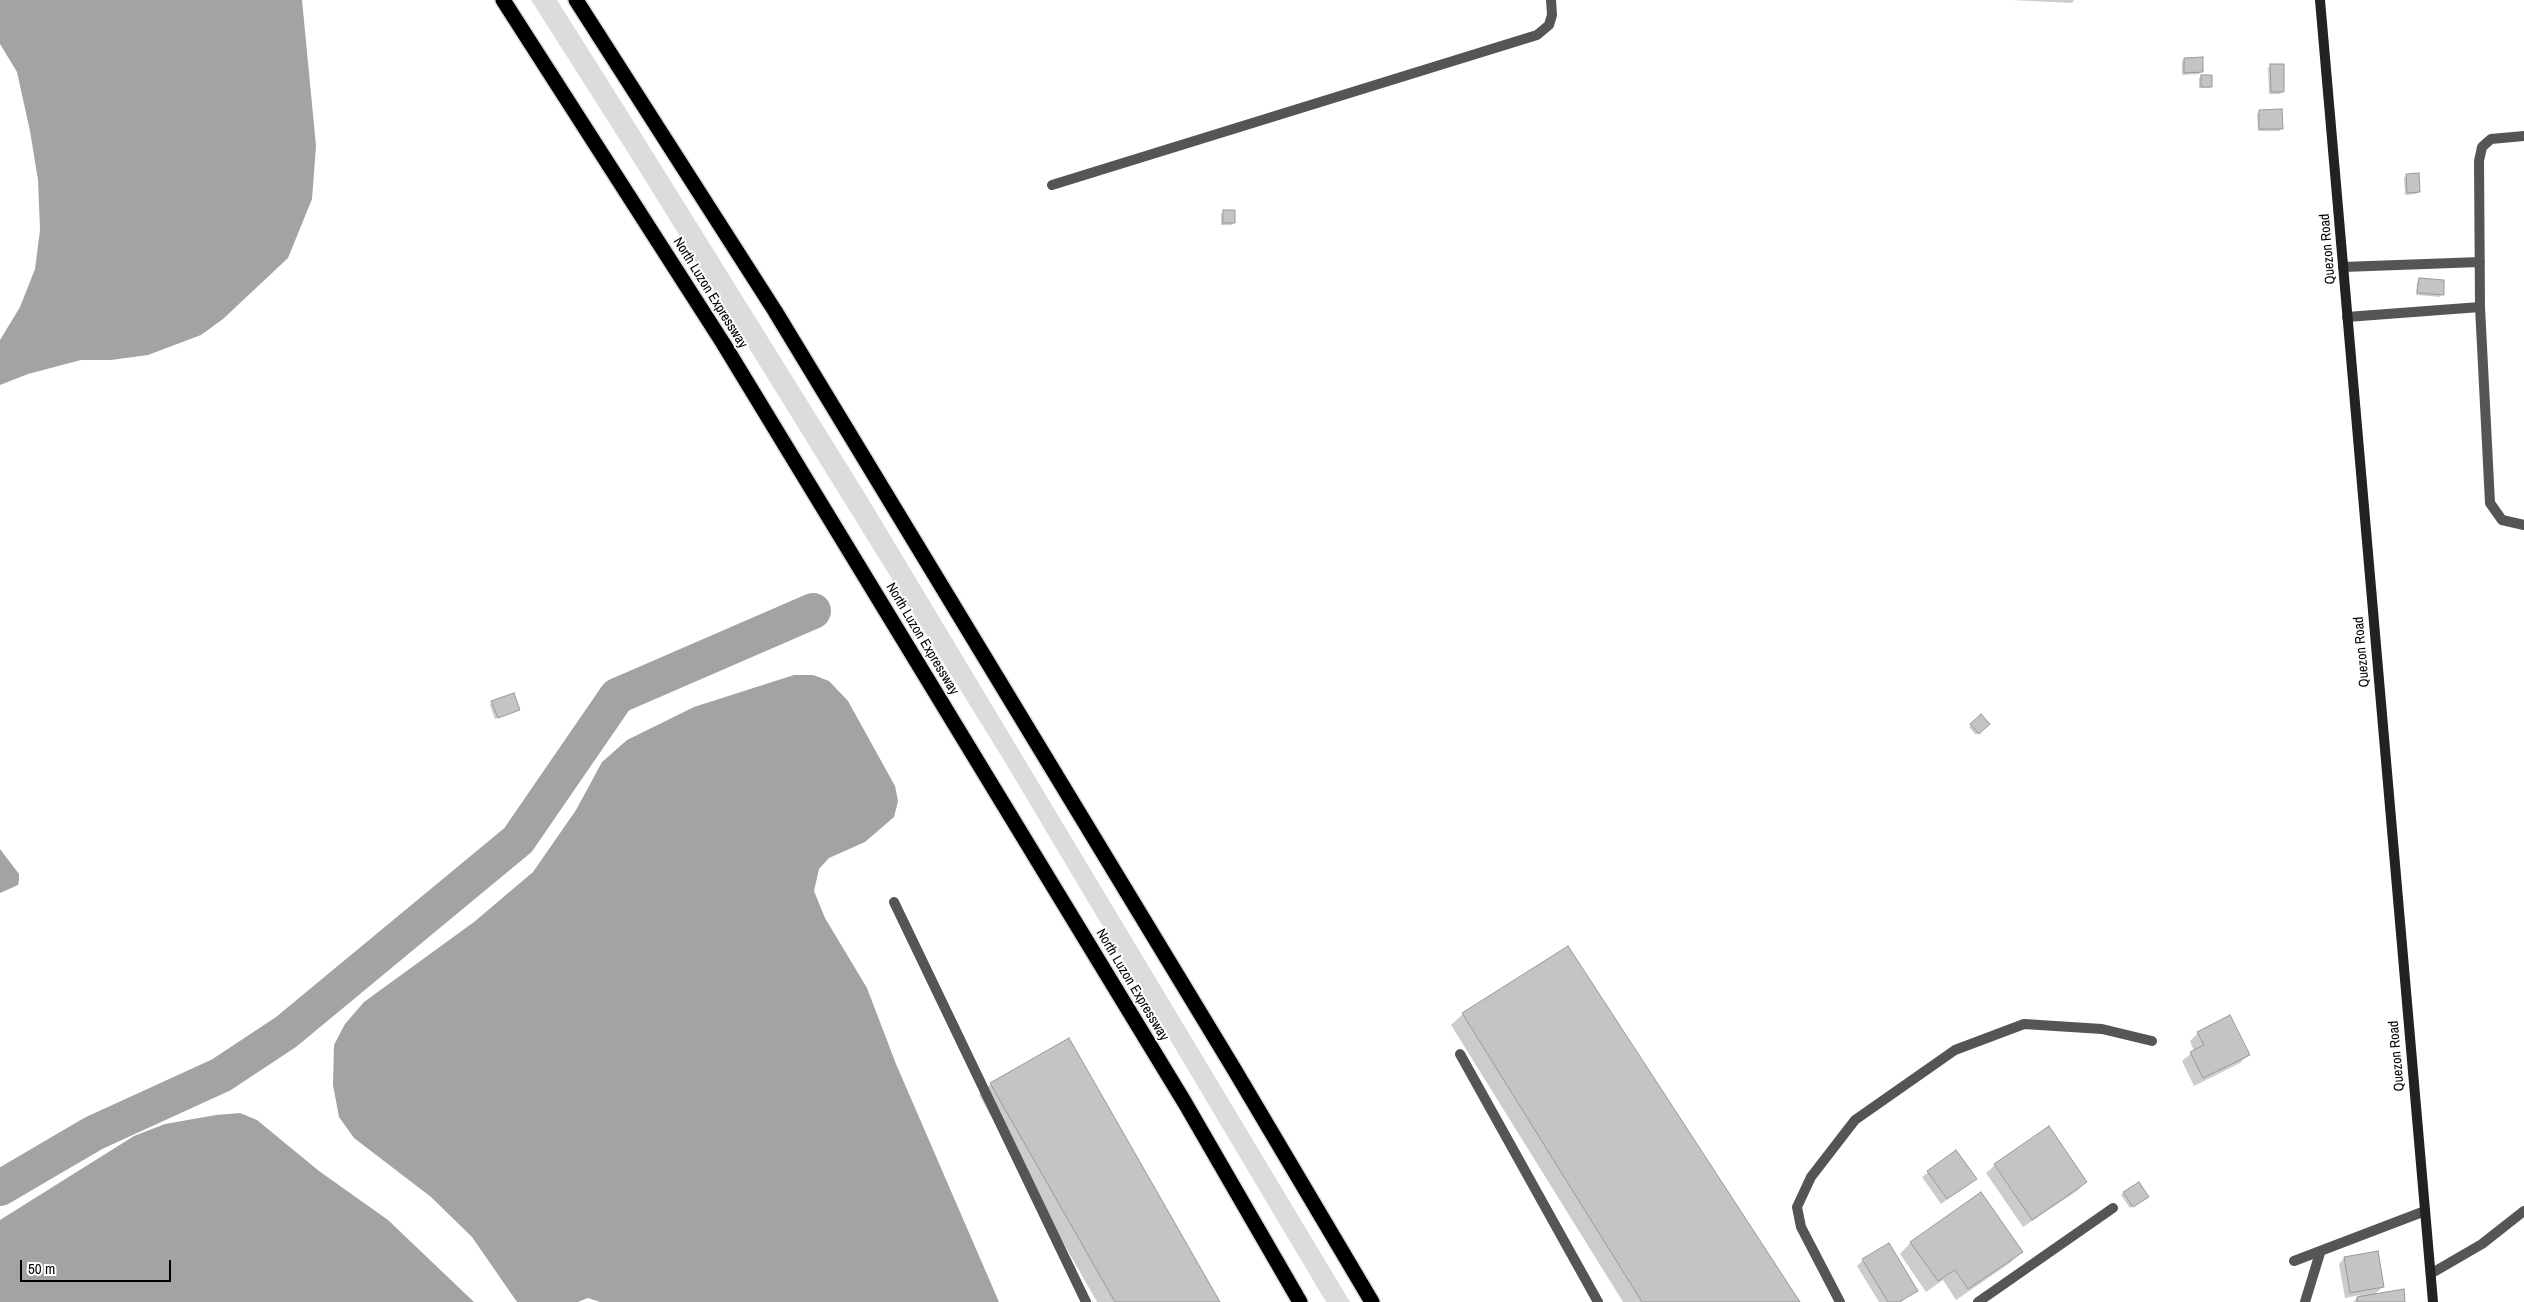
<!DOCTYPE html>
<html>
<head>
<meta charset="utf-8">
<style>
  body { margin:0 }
  #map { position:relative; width:2524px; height:1302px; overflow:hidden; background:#fff; font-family:"Archivo Narrow",sans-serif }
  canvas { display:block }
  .scale { position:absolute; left:20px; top:1260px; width:151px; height:22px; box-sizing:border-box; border:2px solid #000; border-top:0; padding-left:6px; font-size:15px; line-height:18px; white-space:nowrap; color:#000; -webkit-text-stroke:4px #fff; paint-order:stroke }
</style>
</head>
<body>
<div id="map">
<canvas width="2524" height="1302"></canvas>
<div class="scale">50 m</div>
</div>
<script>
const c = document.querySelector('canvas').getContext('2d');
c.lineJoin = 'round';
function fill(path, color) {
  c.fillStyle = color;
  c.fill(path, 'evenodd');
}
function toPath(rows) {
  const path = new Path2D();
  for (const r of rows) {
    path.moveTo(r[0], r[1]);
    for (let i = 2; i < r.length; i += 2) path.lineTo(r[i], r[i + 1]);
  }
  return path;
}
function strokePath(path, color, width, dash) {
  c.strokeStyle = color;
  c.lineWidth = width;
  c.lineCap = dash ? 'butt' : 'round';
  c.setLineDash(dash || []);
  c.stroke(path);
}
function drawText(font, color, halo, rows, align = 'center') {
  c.font = font + ' "Archivo Narrow",sans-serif';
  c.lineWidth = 4;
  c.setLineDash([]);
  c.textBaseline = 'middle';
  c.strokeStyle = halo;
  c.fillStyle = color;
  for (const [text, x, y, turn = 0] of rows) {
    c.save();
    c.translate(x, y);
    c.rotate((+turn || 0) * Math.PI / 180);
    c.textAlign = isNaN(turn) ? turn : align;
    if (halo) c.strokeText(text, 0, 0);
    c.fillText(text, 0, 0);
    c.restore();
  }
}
fill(toPath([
  [531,0,557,0,632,119,864,492,1350,1302,1326,1302,1005,762,634,162]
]), '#dcdcdc');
fill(toPath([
  [0,0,302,0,316,146,312,199,288,258,223,319,201,335,148,355,111,360,81,360,28,374,0,385,0,340,20,307,35,269,40,230,38,180,30,131,17,72,0,44],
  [794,675,813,675,829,681,848,701,895,786,898,801,894,817,865,842,829,858,819,869,814,891,825,918,867,988,896,1064,999,1302,600,1302,588,1298,578,1302,517,1302,472,1237,431,1197,354,1138,339,1117,333,1085,334,1045,345,1024,364,1002,474,922,533,872,576,810,602,762,627,740,694,707],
  [0,849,19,874,19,880,18,885,0,893],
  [240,1113,257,1120,319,1171,388,1220,474,1302,0,1302,0,1220,134,1136,165,1124,216,1115]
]), '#a3a3a3');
fill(toPath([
  [2012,0,2074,0,2072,3],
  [2184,59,2201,72,2199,74,2182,75,2182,62],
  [2271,65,2283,91,2280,94,2269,94,2268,68],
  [2202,76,2211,86,2209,88,2199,88,2199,78],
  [2260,111,2282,128,2279,131,2258,131,2257,114],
  [2407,175,2419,192,2416,194,2405,195,2404,178],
  [1223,212,1234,223,1231,225,1221,225,1221,214],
  [2419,280,2442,294,2440,297,2416,295,2417,282],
  [492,702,518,709,495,719,490,705],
  [1981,716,1988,724,1976,735,1969,727],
  [1463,1014,1798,1302,1623,1302,1451,1025],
  [2198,1033,2248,1055,2240,1063,2194,1086,2182,1061,2194,1051,2190,1041],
  [991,1084,1218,1302,1097,1302,979,1095],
  [1956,1152,1969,1184,1941,1204,1922,1177],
  [1995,1165,2086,1182,2077,1191,2023,1227,1986,1173],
  [2124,1193,2145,1199,2130,1208,2121,1195],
  [1911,1242,2021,1252,2010,1263,1956,1300,1943,1280,1926,1292,1900,1254],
  [2344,1258,2383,1287,2374,1295,2404,1302,2353,1302,2360,1295,2345,1298,2339,1264],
  [1863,1260,1916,1291,1901,1302,1879,1302,1857,1266]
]), '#0003');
strokePath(toPath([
  [0,1188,94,1133,221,1075,286,1032,518,840,617,696,813,611]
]), '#a3a3a3', 36);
const building = toPath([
  [2203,57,2203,72,2184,73,2184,58,2203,57],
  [2270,64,2284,64,2284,92,2271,92,2270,64],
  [2201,75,2212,75,2212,87,2201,87,2201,75],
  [2282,109,2283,129,2259,129,2259,110,2282,109],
  [2419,173,2420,192,2407,193,2406,174,2419,173],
  [1223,210,1235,210,1235,223,1223,223,1223,210],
  [2419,278,2444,280,2444,295,2417,293,2419,278],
  [514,693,520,710,498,718,491,701,514,693],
  [1981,714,1990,724,1979,734,1970,724,1981,714],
  [1568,946,1800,1302,1642,1302,1462,1013,1568,946],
  [2230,1015,2250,1055,2203,1078,2190,1052,2204,1045,2197,1032,2230,1015],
  [1069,1038,1220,1302,1115,1302,990,1083,1069,1038],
  [2049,1126,2087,1182,2032,1220,1994,1164,2049,1126],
  [1956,1150,1977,1179,1947,1199,1927,1171,1956,1150],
  [2139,1182,2149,1197,2133,1207,2123,1192,2139,1182],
  [1981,1192,2023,1252,1968,1289,1955,1270,1938,1281,1910,1242,1981,1192],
  [1889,1243,1918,1291,1899,1302,1888,1302,1862,1259,1889,1243],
  [2378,1251,2384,1287,2350,1293,2344,1257,2378,1251],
  [2404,1289,2405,1302,2357,1302,2357,1297,2404,1289]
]);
fill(building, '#c4c4c4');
strokePath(building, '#999', 1);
const motorway = toPath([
  [503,0,723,343,1185,1103,1300,1302],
  [576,0,775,311,1234,1069,1372,1302]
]);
strokePath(motorway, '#dbdbdb', 18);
strokePath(toPath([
  [2524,136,2491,139,2482,147,2479,161,2480,307,2490,503,2502,520,2524,525],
  [1052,185,1537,35,1549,25,1552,15,1551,0],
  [2343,267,2480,262],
  [2347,317,2480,307],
  [894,902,1086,1302],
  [1460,1054,1598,1302],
  [2294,1261,2425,1211],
  [2432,1273,2482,1244,2524,1211],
  [1840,1302,1801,1227,1797,1207,1811,1177,1855,1120,1955,1050,2024,1024,2102,1029,2152,1041],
  [1978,1302,2113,1208],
  [2305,1302,2320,1253]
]), '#555', 10);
strokePath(toPath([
  [2320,0,2433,1302]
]), '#222', 10);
strokePath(motorway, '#000', 15);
drawText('14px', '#000', '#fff', [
  ["Quezon Road",2328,249,-95],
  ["North Luzon Expressway",710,293,58],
  ["North Luzon Expressway",922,639,59],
  ["Quezon Road",2362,652,-95],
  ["North Luzon Expressway",1132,985,59],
  ["Quezon Road",2397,1056,-95]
]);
</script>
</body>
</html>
